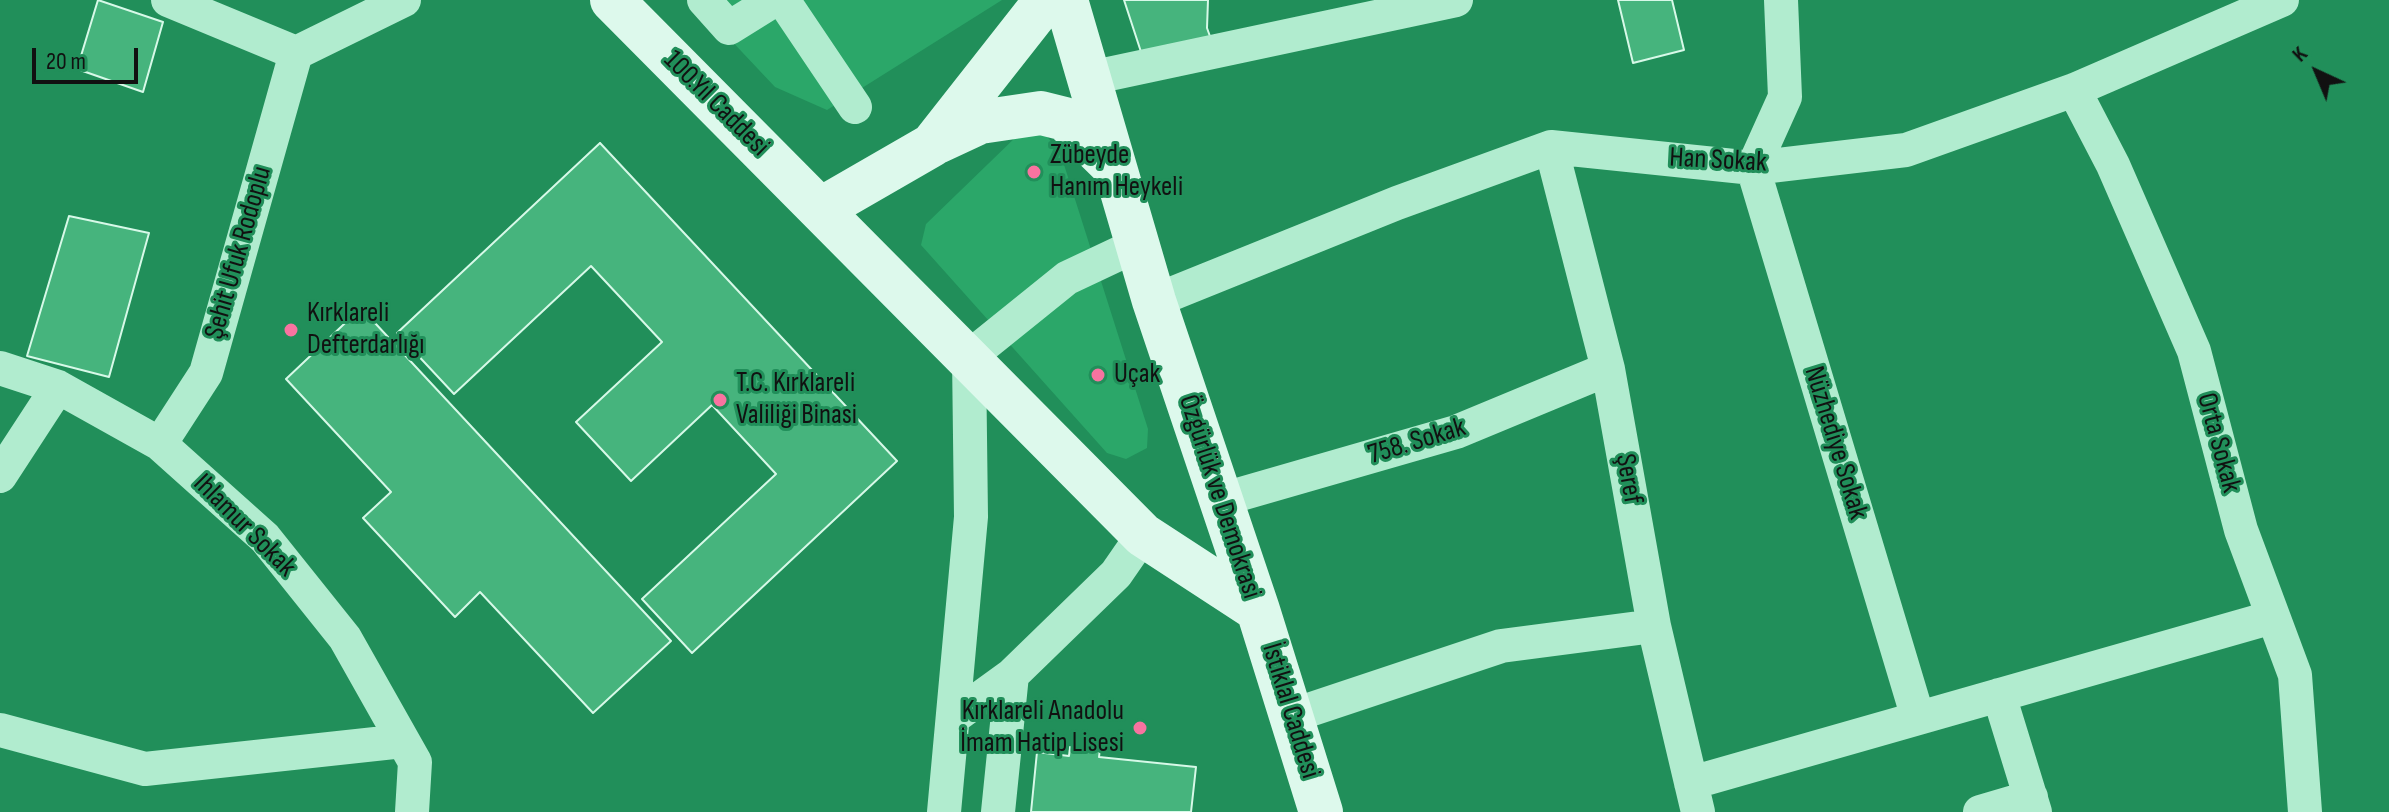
<!DOCTYPE html>
<html>
<head>
<meta charset="utf-8">
<style>
  body { margin:0 }
  #map { position:relative; width:2389px; height:812px; overflow:hidden; background:#218f5a; font-family:"Sofia Sans Condensed",sans-serif }
  canvas { display:block }
  .north { position:absolute; left:2277px; top:32px; width:80px; height:80px; -webkit-text-stroke:6px #218f5a; paint-order:stroke; rotate:316deg; font-size:22px; font-weight:700; line-height:32px; text-align:center; color:#111 }
  .north::after { content:''; display:block; margin:auto; width:28px; height:36px; background:#111; clip-path:polygon(50% 0,100% 100%,50% 72%,0 100%) }
  .scale { position:absolute; left:32px; top:48px; width:106px; height:36px; box-sizing:border-box; border:4px solid #111; border-top:0; padding-left:10px; font-size:24px; line-height:28px; white-space:nowrap; color:#111; -webkit-text-stroke:6px #218f5a; paint-order:stroke }
</style>
</head>
<body>
<div id="map">
<canvas width="2389" height="812"></canvas>
<div class="north">K</div>
<div class="scale">20 m</div>
</div>
<script>
const c = document.querySelector('canvas').getContext('2d');
c.lineJoin = 'round';
function fill(path, color) {
  c.fillStyle = color;
  c.fill(path, 'evenodd');
}
function toPath(rows) {
  const path = new Path2D();
  for (const r of rows) {
    path.moveTo(r[0], r[1]);
    for (let i = 2; i < r.length; i += 2) path.lineTo(r[i], r[i + 1]);
  }
  return path;
}
function strokePath(path, color, width, dash) {
  c.strokeStyle = color;
  c.lineWidth = width;
  c.lineCap = dash ? 'butt' : 'round';
  c.setLineDash(dash || []);
  c.stroke(path);
}
function drawText(font, color, halo, rows, align = 'center') {
  c.font = font + ' "Sofia Sans Condensed",sans-serif';
  c.lineWidth = 6;
  c.setLineDash([]);
  c.textBaseline = 'middle';
  c.strokeStyle = halo;
  c.fillStyle = color;
  for (const [text, x, y, turn = 0] of rows) {
    c.save();
    c.translate(x, y);
    c.rotate((+turn || 0) * Math.PI / 180);
    c.textAlign = isNaN(turn) ? turn : align;
    if (halo) c.strokeText(text, 0, 0);
    c.fillText(text, 0, 0);
    c.restore();
  }
}
fill(toPath([
  [693,0,1002,0,827,110,775,87],
  [1020,133,1044,133,1060,152,1148,429,1147,448,1126,459,1107,453,921,245,926,224]
]), '#2ba769');
const building = toPath([
  [98,0,163,22,143,92,77,69,98,0],
  [1124,0,1208,0,1207,28,1212,42,1143,58,1124,0],
  [1618,0,1672,0,1684,50,1633,63,1618,0],
  [600,143,897,461,692,653,642,599,776,474,712,405,631,481,576,422,662,342,591,266,454,394,397,333,600,143],
  [69,216,149,233,109,377,27,356,69,216],
  [361,308,671,641,593,713,480,592,455,617,363,518,391,492,286,379,361,308],
  [1070,747,1100,749,1099,757,1196,767,1191,812,1031,812,1037,752,1069,756,1070,747]
]);
fill(building, '#46b47d');
strokePath(building, '#d7f9e8', 2);
strokePath(toPath([
  [168,0,296,53,404,0],
  [704,0,729,28,774,0],
  [783,0,855,107],
  [1781,0,1785,97,1753,168,1918,718],
  [1090,78,1456,0],
  [2074,90,2113,165,2194,351,2241,530,2295,675,2305,812],
  [1551,147,1608,369,1654,626,1698,812],
  [1154,301,1397,203,1551,147,1753,168,1906,150,2074,90,2282,0],
  [0,368,58,387,160,444,265,538,345,638,415,762,412,812],
  [160,444,206,373,296,53],
  [0,476,58,387],
  [1220,500,1456,432,1608,369],
  [1999,695,2035,812],
  [1291,716,1501,646,1654,626],
  [954,717,1012,675,1116,574,1143,535],
  [0,730,145,769,403,741],
  [1691,783,2273,617],
  [944,812,971,517,969,357,1067,278,1137,245],
  [998,812,1012,675],
  [1980,812,2031,797]
]), '#b1eccf', 34);
strokePath(toPath([
  [612,0,1143,535,1258,610],
  [1066,0,1154,301,1258,610,1321,812],
  [937,142,980,122,1041,113,1065,119,1114,167],
  [821,209,932,145,1046,0]
]), '#ddf9ec', 44);
for (const [x, y, r, color] of [
  [1034,172,8,"#f873a0"],
  [291,330,8,"#f873a0"],
  [1098,375,8,"#f873a0"],
  [720,400,8,"#f873a0"],
  [1140,728,8,"#f873a0"]
]) {
  const dot = new Path2D();
  dot.arc(x, y, r, 0, 2 * Math.PI);
  c.fillStyle = color;
  c.fill(dot);
  strokePath(dot, '#218f5a', 3);
}
drawText('28px', '#111', '#218f5a', [
  ["100.Yıl Caddesi",716,104,45],
  ["Han Sokak",1718,161,3],
  ["Şehit Ufuk Rodoplu",239,253,-74],
  ["758. Sokak",1417,442,-17],
  ["Nüzhediye Sokak",1835,443,73],
  ["Orta Sokak",2218,443,75],
  ["Şeref",1628,479,80],
  ["Özgürlük ve Demokrasi",1219,497,72],
  ["Ihlamur Sokak",244,526,45],
  ["İstiklal Caddesi",1290,711,73]
]);
drawText('28px', '#111', '#218f5a', [
  ["Zübeyde",1050,156],
  ["Hanım Heykeli",1050,188],
  ["Kırklareli",307,314],
  ["Defterdarlığı",307,346],
  ["Uçak",1114,375],
  ["T.C. Kırklareli",736,384],
  ["Valiliği Binasi",736,416],
  ["Kırklareli Anadolu",1124,712,"right"],
  ["İmam Hatip Lisesi",1124,744,"right"]
], 'left');
</script>
</body>
</html>
